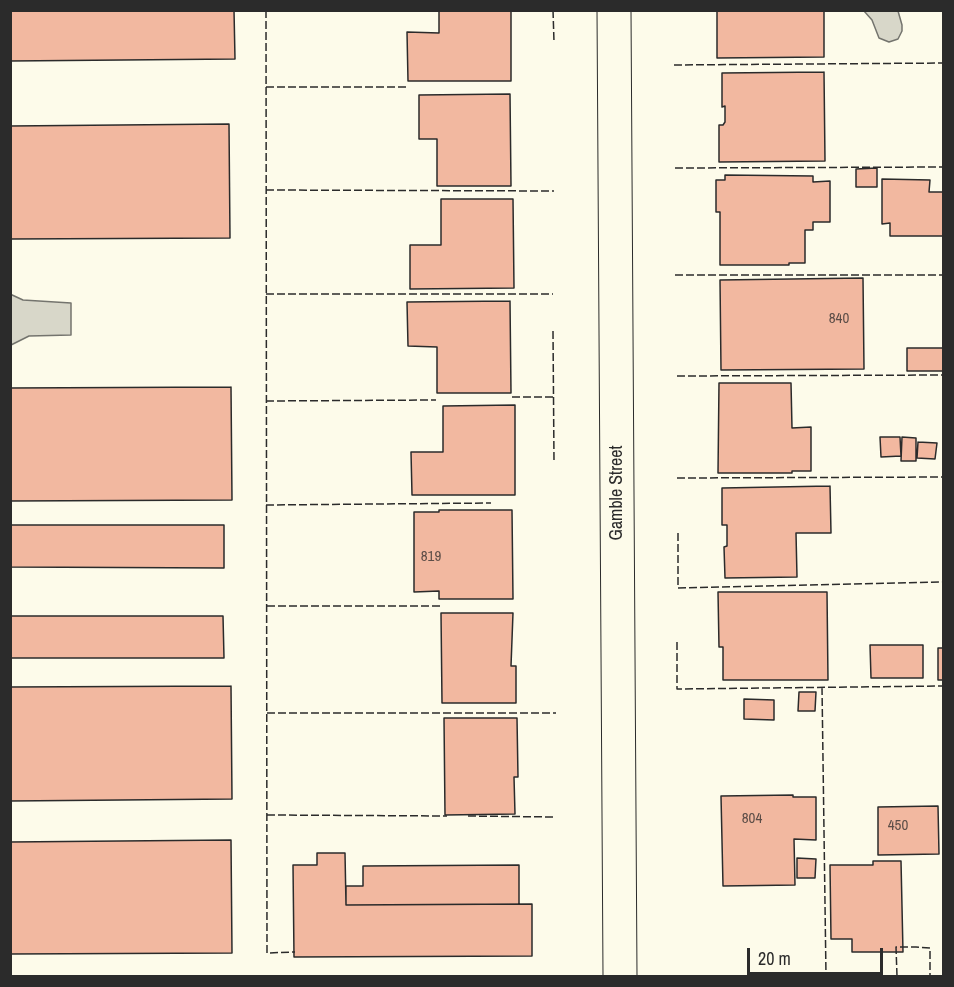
<!DOCTYPE html>
<html>
<head>
<meta charset="utf-8">
<style>
  body { margin:0 }
  #map { position:relative; width:954px; height:987px; overflow:hidden; background:#fdfbea; font-family:"Archivo Narrow",sans-serif }
  canvas { display:block }
  .frame { position:absolute; inset:0; border:12px solid #2b2b2b; pointer-events:none }
  .scale { position:absolute; left:747px; top:948px; width:136px; height:27px; box-sizing:border-box; border:3px solid #2b2b2b; border-top:0; padding-left:8px; font-size:18px; line-height:21px; white-space:nowrap; color:#2b2b2b; -webkit-text-stroke:4px #fdfbea; paint-order:stroke }
</style>
</head>
<body>
<div id="map">
<canvas width="954" height="987"></canvas>
<div class="frame"></div>
<div class="scale">20 m</div>
</div>
<script>
const c = document.querySelector('canvas').getContext('2d');
c.lineJoin = 'round';
function fill(path, color) {
  c.fillStyle = color;
  c.fill(path, 'evenodd');
}
function toPath(rows) {
  const path = new Path2D();
  for (const r of rows) {
    path.moveTo(r[0], r[1]);
    for (let i = 2; i < r.length; i += 2) path.lineTo(r[i], r[i + 1]);
  }
  return path;
}
function strokePath(path, color, width, dash) {
  c.strokeStyle = color;
  c.lineWidth = width;
  c.lineCap = dash ? 'butt' : 'round';
  c.setLineDash(dash || []);
  c.stroke(path);
}
function drawText(font, color, halo, rows, align = 'center') {
  c.font = font + ' "Archivo Narrow",sans-serif';
  c.lineWidth = 4.5;
  c.setLineDash([]);
  c.textBaseline = 'middle';
  c.strokeStyle = halo;
  c.fillStyle = color;
  for (const [text, x, y, turn = 0] of rows) {
    c.save();
    c.translate(x, y);
    c.rotate((+turn || 0) * Math.PI / 180);
    c.textAlign = isNaN(turn) ? turn : align;
    if (halo) c.strokeText(text, 0, 0);
    c.fillText(text, 0, 0);
    c.restore();
  }
}
const water = toPath([
  [864,11,898,11,902,25,902,31,898,39,889,42,879,38,872,20,864,11],
  [10,294,23,300,71,303,71,335,29,336,11,345,10,294]
]);
fill(water, '#d8d7c9');
strokePath(water, '#74746e', 1.5);
const building = toPath([
  [10,10,234,10,235,59,10,61,10,10],
  [439,10,511,10,511,81,408,81,407,32,439,33,439,10],
  [717,10,824,10,824,57,717,58,717,10],
  [824,72,825,161,719,162,719,125,723,125,725,122,725,106,722,107,722,73,824,72],
  [510,94,511,186,437,186,437,139,419,139,419,95,510,94],
  [229,124,230,238,10,239,10,126,229,124],
  [877,168,877,187,856,187,856,169,877,168],
  [725,175,813,176,813,182,830,181,830,222,813,222,813,230,805,230,805,263,789,263,789,265,720,265,720,212,716,212,716,180,725,180,725,175],
  [882,179,930,180,929,192,943,192,944,236,890,236,890,223,882,224,882,179],
  [441,199,513,199,514,288,410,289,410,245,441,245,441,199],
  [863,278,864,369,721,370,720,280,863,278],
  [510,301,511,393,437,393,437,347,408,346,407,302,510,301],
  [907,348,944,348,944,371,907,371,907,348],
  [719,383,791,383,792,428,811,427,811,471,792,471,792,473,718,473,719,383],
  [231,387,232,500,10,501,10,388,231,387],
  [515,405,515,495,412,495,411,452,443,452,443,406,515,405],
  [880,437,900,437,901,456,881,457,880,437],
  [902,437,916,438,916,461,901,461,902,437],
  [918,442,937,443,935,459,917,458,918,442],
  [830,486,831,533,796,533,797,577,725,578,724,547,727,546,727,525,722,525,722,488,830,486],
  [439,510,512,510,513,599,439,599,439,591,414,592,414,512,439,512,439,510],
  [10,525,224,525,224,568,10,567,10,525],
  [718,592,827,592,828,680,723,680,723,647,719,647,718,592],
  [441,613,513,613,511,666,516,666,516,703,442,703,441,613],
  [10,616,223,616,224,658,10,658,10,616],
  [870,645,923,645,923,678,871,678,870,645],
  [938,648,944,648,944,680,938,680,938,648],
  [231,686,232,799,10,801,10,687,231,686],
  [799,692,816,692,815,711,798,711,799,692],
  [744,699,774,700,774,720,744,719,744,699],
  [444,718,517,718,518,777,514,777,515,814,445,815,444,718],
  [793,795,793,797,816,797,816,840,794,839,795,885,723,886,721,796,793,795],
  [938,806,939,854,878,855,878,807,938,806],
  [231,840,232,953,10,954,10,842,231,840],
  [317,853,345,853,346,905,532,904,532,956,294,957,293,865,317,865,317,853],
  [797,858,816,859,815,878,797,878,797,858],
  [873,861,901,861,903,952,852,952,852,939,831,939,830,865,873,865,873,861],
  [519,865,519,904,346,905,346,886,363,886,363,866,519,865]
]);
fill(building, '#f2b8a0');
strokePath(building, '#2b2b2b', 1.5);
const street = toPath([
  [614,10,620,976]
]);
strokePath(street, '#2b2b2b', 35);
strokePath(street, '#fdfbea', 33);
strokePath(toPath([
  [266,10,267,953,295,952],
  [553,10,554,42],
  [674,65,944,63],
  [266,87,408,87],
  [675,168,944,167],
  [266,190,554,191],
  [675,275,944,275],
  [266,294,553,294],
  [553,331,554,462],
  [677,376,944,375],
  [512,397,553,397],
  [266,401,436,400],
  [677,478,944,477],
  [266,505,491,503],
  [678,533,678,588,944,582],
  [267,606,440,606],
  [677,642,677,689,944,686],
  [822,687,826,976],
  [267,713,556,713],
  [267,815,447,816],
  [468,816,555,817],
  [897,976,896,947,916,947,930,948,930,976]
]), '#2b2b2b', 1.5, [8, 3]);
drawText('15px', '#5d4e48', null, [
  ["840",839,319],
  ["819",431,557],
  ["804",752,819],
  ["450",898,826]
]);
drawText('18px', '#2b2b2b', '#fdfbea', [
  ["Gamble Street",617,493,-90]
]);
</script>
</body>
</html>
